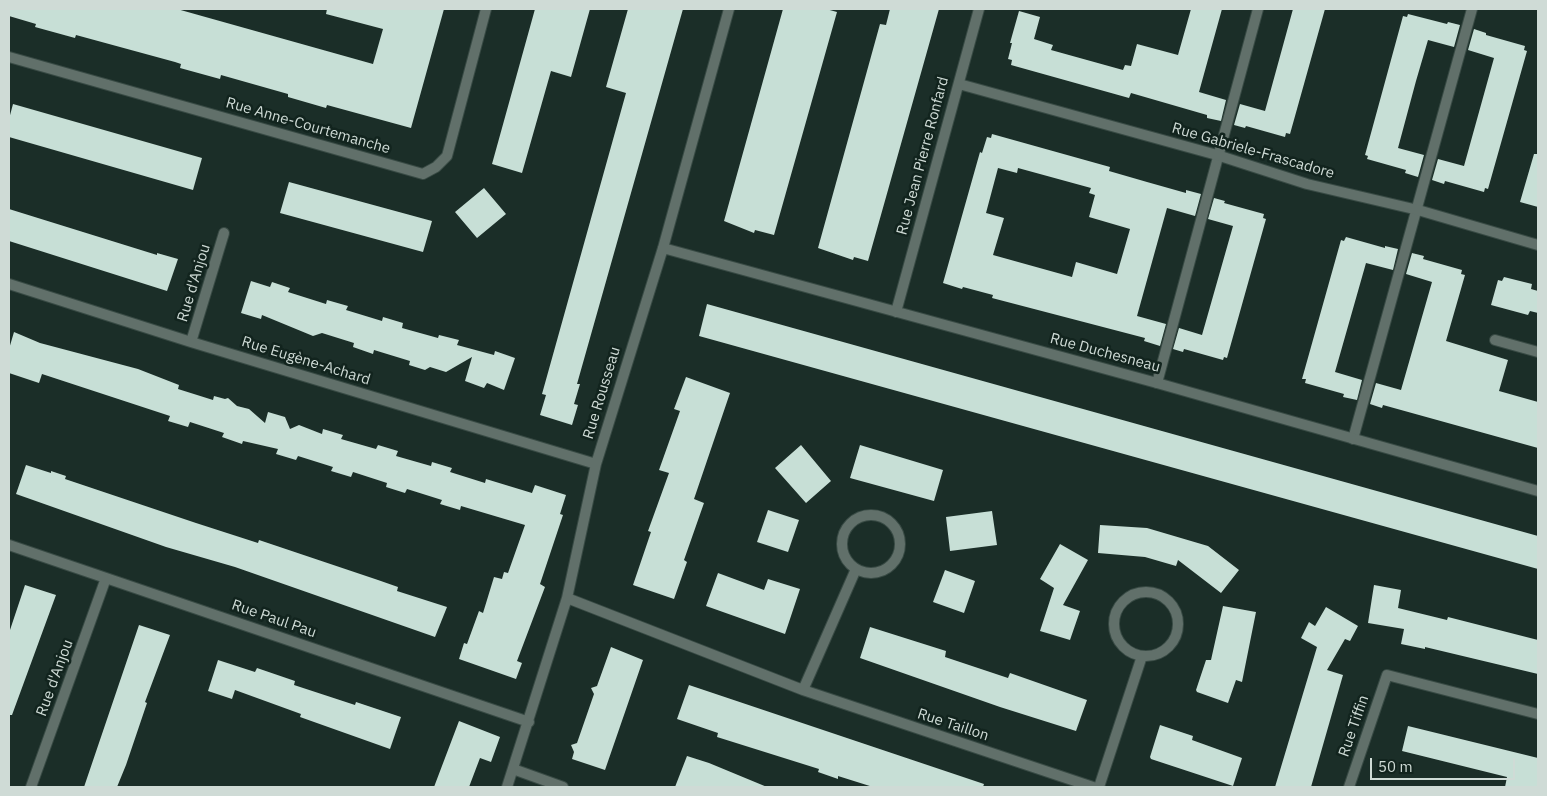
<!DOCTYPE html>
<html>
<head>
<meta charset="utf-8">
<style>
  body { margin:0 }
  #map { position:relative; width:1547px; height:796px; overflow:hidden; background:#1b2e28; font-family:"IBM Plex Sans",sans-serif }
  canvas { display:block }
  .frame { position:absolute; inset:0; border:10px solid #cfdbd6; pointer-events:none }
  .scale { position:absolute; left:1370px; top:758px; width:145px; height:22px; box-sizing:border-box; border:2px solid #cfdbd6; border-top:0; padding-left:6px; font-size:15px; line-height:18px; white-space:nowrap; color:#cfdbd6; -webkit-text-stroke:4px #12241e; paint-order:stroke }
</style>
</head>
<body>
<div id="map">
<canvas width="1547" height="796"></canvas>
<div class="frame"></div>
<div class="scale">50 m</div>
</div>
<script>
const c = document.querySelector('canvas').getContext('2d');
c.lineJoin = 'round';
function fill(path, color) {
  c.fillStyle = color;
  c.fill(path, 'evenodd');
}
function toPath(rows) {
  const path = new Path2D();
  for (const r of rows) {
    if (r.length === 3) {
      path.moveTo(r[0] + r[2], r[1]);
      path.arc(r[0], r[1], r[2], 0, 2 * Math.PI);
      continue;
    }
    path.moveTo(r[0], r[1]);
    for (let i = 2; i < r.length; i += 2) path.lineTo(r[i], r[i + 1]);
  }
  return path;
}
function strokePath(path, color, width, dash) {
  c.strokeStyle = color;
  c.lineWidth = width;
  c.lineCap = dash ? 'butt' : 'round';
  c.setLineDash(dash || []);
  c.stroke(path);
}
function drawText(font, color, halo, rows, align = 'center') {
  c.font = font + ' "IBM Plex Sans",sans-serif';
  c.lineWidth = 5;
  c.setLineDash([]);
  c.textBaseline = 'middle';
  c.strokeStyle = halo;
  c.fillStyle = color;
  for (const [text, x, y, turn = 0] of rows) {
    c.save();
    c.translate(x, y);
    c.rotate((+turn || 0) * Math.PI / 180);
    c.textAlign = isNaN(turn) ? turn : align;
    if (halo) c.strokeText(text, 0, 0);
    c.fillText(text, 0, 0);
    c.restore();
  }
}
fill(toPath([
  [9,9,177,9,373,64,383,29,326,14,327,9,444,9,411,128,327,105,326,108,288,97,288,94,221,75,220,79,180,68,181,64,175,62,76,35,75,38,35,27,36,24,9,16],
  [535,9,590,9,571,77,551,71,522,173,492,164],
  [628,9,683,9,577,384,580,384,574,404,578,405,572,425,540,415,546,395,542,394,626,93,606,87],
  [783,9,826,9,837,12,774,235,755,230,754,233,724,221],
  [890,9,939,9,868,261,854,257,853,260,818,248,880,24,886,25],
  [1191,9,1222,9,1199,92,1226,100,1221,121,1207,118,1207,115,1131,93,1129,98,1011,65,1012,60,1008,59,1012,43,1010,43,1019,11,1040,17,1034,39,1053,45,1051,50,1123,70,1125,65,1131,66,1137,44,1178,55],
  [1293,9,1325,9,1290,134,1286,133,1285,137,1246,126,1245,128,1234,125,1240,104,1265,111],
  [1408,14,1447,24,1448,22,1460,25,1454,47,1428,40,1416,81,1398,148,1424,155,1418,177,1405,173,1406,170,1367,159,1368,156,1365,155,1403,16,1407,17],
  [1474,29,1486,33,1486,35,1525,46,1524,50,1527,51,1488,189,1485,188,1484,192,1445,181,1444,184,1432,180,1438,159,1464,166,1494,58,1468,50],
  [13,104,202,158,193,190,9,137,9,119],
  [992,134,1110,167,1109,171,1147,182,1186,193,1186,190,1201,194,1195,216,1167,208,1137,316,1166,324,1160,346,1144,341,1145,338,992,298,993,295,963,287,962,289,943,283,980,152,982,153,987,137,991,138],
  [998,168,1017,173,1018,168,1091,188,1089,193,1095,195,1089,217,1130,229,1117,274,1076,262,1072,277,993,255,1004,218,986,213],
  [1534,154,1538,154,1538,207,1520,202],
  [289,182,432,221,423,252,280,213],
  [484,188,506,214,477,238,455,212],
  [1214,198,1225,201,1224,203,1264,214,1263,218,1266,219,1227,358,1224,357,1223,360,1184,349,1183,352,1173,349,1179,328,1202,335,1233,226,1208,219],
  [9,209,157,255,157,253,178,259,167,291,9,241],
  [1346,237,1385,248,1385,246,1398,249,1393,270,1366,263,1335,372,1362,380,1357,400,1343,397,1344,394,1305,383,1306,379,1302,379,1341,240,1344,241],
  [1412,253,1424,256,1423,259,1462,270,1461,274,1465,275,1446,341,1508,360,1499,391,1538,402,1538,448,1383,405,1382,408,1370,404,1376,383,1401,390,1432,282,1406,274],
  [1504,277,1532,284,1531,289,1538,291,1538,313,1530,311,1528,315,1491,305,1498,280,1502,281],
  [251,281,270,287,272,282,290,288,288,292,326,304,327,300,348,306,346,310,382,321,383,317,403,323,402,328,438,338,439,335,459,340,457,345,494,355,495,351,515,358,504,390,487,383,484,388,465,381,472,357,446,372,430,367,425,370,409,365,410,361,374,350,373,354,353,347,354,343,322,333,313,336,262,315,261,319,241,313],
  [707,304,1538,536,1538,569,699,336],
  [14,332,40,343,138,369,179,385,178,389,213,400,214,396,225,399,228,398,237,406,249,409,265,423,268,412,285,417,290,429,299,425,322,434,323,429,343,435,341,439,376,449,378,445,398,451,396,456,431,466,432,462,452,468,450,472,485,483,486,479,532,493,535,485,566,495,560,514,563,515,540,584,545,587,517,661,522,663,516,679,459,659,464,643,467,644,479,611,483,613,494,577,502,579,504,572,508,573,525,525,461,506,460,510,440,504,442,500,407,489,405,493,386,487,387,483,353,472,351,477,331,471,333,467,298,456,296,460,276,454,278,449,243,441,242,444,222,437,224,433,190,422,188,427,168,421,170,416,42,374,39,383,9,373,9,349],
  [686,377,730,393,694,499,704,503,684,560,687,562,674,599,633,585,651,532,648,531,669,473,659,470,680,411,674,409],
  [801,445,831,481,806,503,775,468],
  [860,445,943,470,934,501,850,478],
  [26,465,51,473,51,471,66,476,65,479,196,523,258,543,259,540,378,580,398,587,397,591,447,607,435,637,235,567,166,547,16,494],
  [768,510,799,520,788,552,757,542],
  [992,511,997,545,950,551,946,517],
  [1100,525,1147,528,1208,546,1239,570,1221,593,1178,560,1176,566,1145,557,1098,553],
  [1060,544,1088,560,1063,605,1080,611,1070,640,1040,631,1054,588,1040,579],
  [945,570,975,581,964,613,933,602],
  [718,573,764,590,768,579,800,589,785,634,706,606],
  [25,585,56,595,12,715,9,715,9,633],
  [1374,585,1401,590,1398,608,1447,620,1448,617,1538,640,1538,674,1425,647,1425,649,1401,644,1404,629,1368,623],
  [1223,606,1256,612,1242,682,1236,680,1228,703,1197,692,1196,690,1206,660,1211,660],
  [1326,607,1358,626,1350,641,1345,639,1327,670,1343,675,1311,787,1275,787,1317,647,1301,638,1309,622,1315,626],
  [139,625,170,635,145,702,147,703,126,765,117,787,84,787],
  [870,627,946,651,945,657,1008,678,1010,673,1087,700,1076,731,1000,707,860,658],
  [611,647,643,660,605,770,572,759,574,752,571,745,577,743,594,694,591,688,597,686],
  [218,660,255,672,257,668,295,681,294,685,355,705,356,702,401,717,390,749,300,717,301,714,235,690,232,699,208,691],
  [689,685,984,784,983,787,873,787,838,776,838,779,818,772,819,769,717,737,718,733,677,719],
  [459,721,500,737,491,762,480,758,469,787,434,787],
  [1160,725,1193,736,1192,740,1242,758,1233,786,1151,759,1150,757],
  [1408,726,1538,758,1538,787,1505,787,1507,777,1402,751],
  [687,756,709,763,767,787,675,787]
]), '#c7dfd6');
const service = toPath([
  [1495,340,1538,352],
  [1157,383,1258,9],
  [1353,439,1472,9]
]);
const minor = toPath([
  [9,57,423,174,436,167,447,156,486,9],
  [959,84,1217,155,1307,184,1418,210,1538,245],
  [663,248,1157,383,1538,491],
  [9,284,191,342,596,464],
  [896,312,979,9],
  [191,342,224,233],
  [871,544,29],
  [9,545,529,722],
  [1146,624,32],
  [567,598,803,690,1093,787],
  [803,690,856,569],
  [513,769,563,787],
  [31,787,106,578],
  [507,787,567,598,596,464,663,248,729,9],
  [1099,787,1142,656],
  [1349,787,1387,675,1538,714]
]);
strokePath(service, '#384a44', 12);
strokePath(minor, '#384a44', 12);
strokePath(service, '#61706a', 10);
strokePath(minor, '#61706a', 10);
drawText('15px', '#cfdbd6', '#12241e', [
  ["Rue Anne-Courtemanche",308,126,16],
  ["Rue Gabriele-Frascadore",1253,151,16],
  ["Rue Jean Pierre Ronfard",923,156,-75],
  ["Rue d'Anjou",194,283,-73],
  ["Rue Duchesneau",1105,353,15],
  ["Rue Eugène-Achard",306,361,17],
  ["Rue Rousseau",602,393,-73],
  ["Rue Paul Pau",274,619,19],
  ["Rue d'Anjou",55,678,-70],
  ["Rue Taillon",953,725,18],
  ["Rue Tiffin",1354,726,-71]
]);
</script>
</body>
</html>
